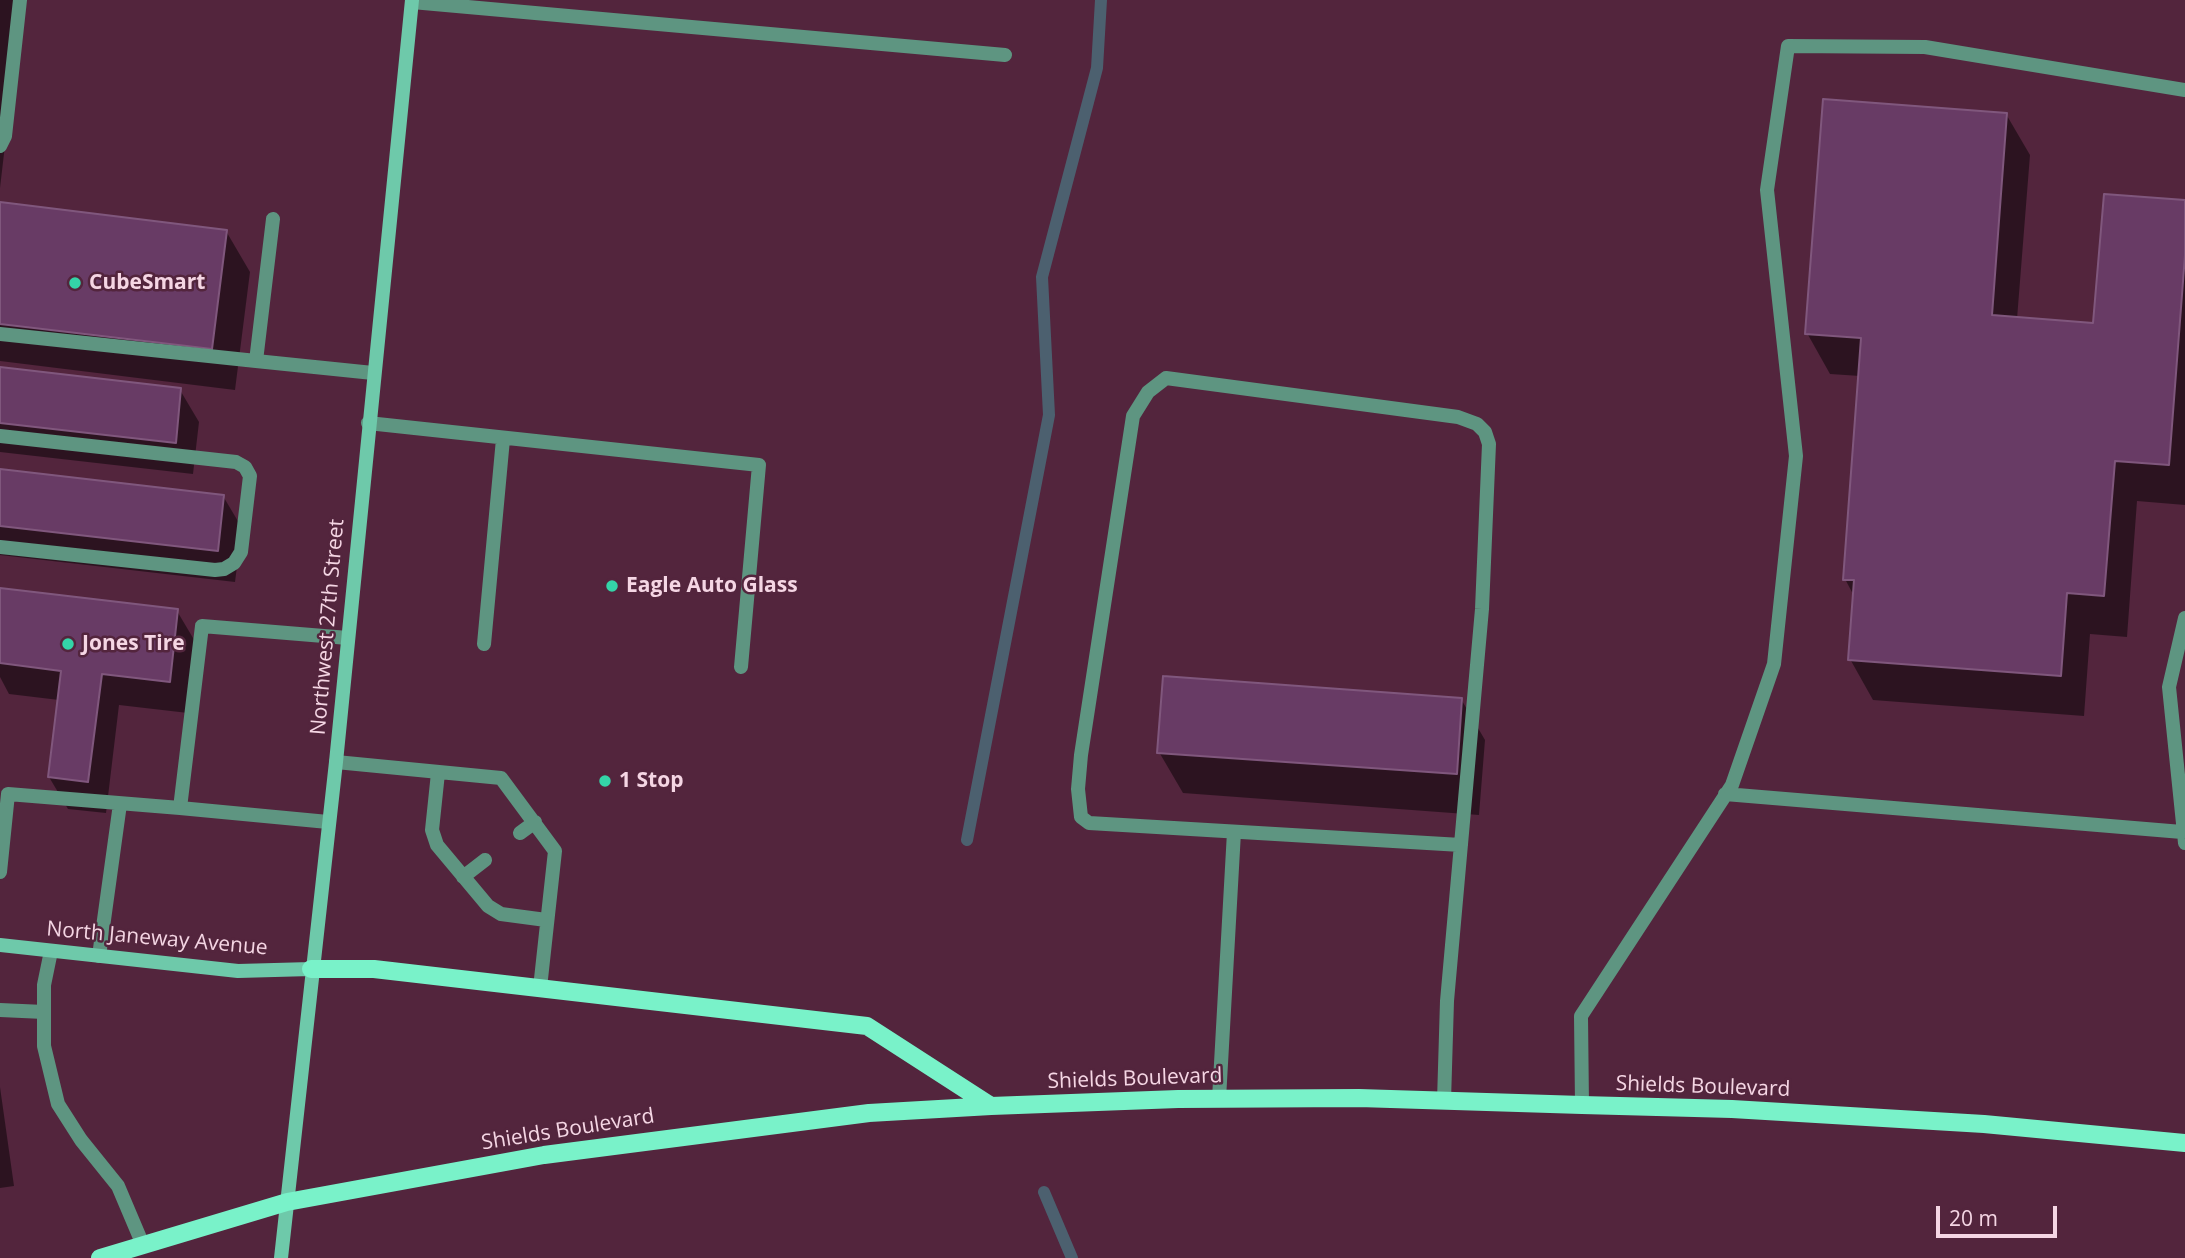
<!DOCTYPE html>
<html>
<head>
<meta charset="utf-8">
<style>
  body { margin:0 }
  #map { position:relative; width:2185px; height:1258px; overflow:hidden; background:#53253d; font-family:"Open Sans",sans-serif }
  canvas { display:block }
  .scale { position:absolute; left:1936px; top:1206px; width:121px; height:32px; box-sizing:border-box; border:4px solid #f5d6e4; border-top:0; padding-left:9px; font-size:21px; line-height:24px; white-space:nowrap; color:#f5d6e4; -webkit-text-stroke:5px #53253d; paint-order:stroke }
</style>
</head>
<body>
<div id="map">
<canvas width="2185" height="1258"></canvas>
<div class="scale">20 m</div>
</div>
<script>
const c = document.querySelector('canvas').getContext('2d');
c.lineJoin = 'round';
function fill(path, color) {
  c.fillStyle = color;
  c.fill(path, 'evenodd');
}
function toPath(rows) {
  const path = new Path2D();
  for (const r of rows) {
    path.moveTo(r[0], r[1]);
    for (let i = 2; i < r.length; i += 2) path.lineTo(r[i], r[i + 1]);
  }
  return path;
}
function strokePath(path, color, width, dash) {
  c.strokeStyle = color;
  c.lineWidth = width;
  c.lineCap = dash ? 'butt' : 'round';
  c.setLineDash(dash || []);
  c.stroke(path);
}
function drawText(font, color, halo, rows, align = 'center') {
  c.font = font + ' "Open Sans",sans-serif';
  c.lineWidth = 5;
  c.setLineDash([]);
  c.textBaseline = 'middle';
  c.strokeStyle = halo;
  c.fillStyle = color;
  for (const [text, x, y, turn = 0] of rows) {
    c.save();
    c.translate(x, y);
    c.rotate((+turn || 0) * Math.PI / 180);
    c.textAlign = isNaN(turn) ? turn : align;
    if (halo) c.strokeText(text, 0, 0);
    c.fillText(text, 0, 0);
    c.restore();
  }
}
fill(toPath([
  [0,0,22,0,0,188],
  [2006,114,2030,155,2017,319,2095,325,2185,202,2185,505,2137,501,2127,637,2090,634,2084,716,1873,700,1850,659,1854,596,1845,579,1860,376,1830,374,1807,333],
  [0,204,226,231,250,272,235,390,0,361],
  [0,369,180,390,199,422,193,474,0,452],
  [0,470,223,496,242,528,235,582,0,555],
  [0,589,177,611,196,643,188,713,119,705,106,813,68,809,49,777,59,700,9,694,0,677],
  [1461,699,1485,740,1479,815,1183,793,1159,752],
  [0,1087,14,1186,0,1188]
]), '#0007');
strokePath(toPath([
  [967,840,1049,415,1042,277,1097,68,1101,0],
  [1044,1192,1072,1258]
]), '#4c606f', 12);
const building = toPath([
  [1823,99,2007,113,1992,315,2093,323,2104,194,2185,200,2185,255,2169,465,2115,461,2104,596,2067,593,2061,676,1848,660,1854,580,1843,580,1861,338,1805,334,1823,99],
  [0,202,227,230,212,349,0,324,0,202],
  [0,367,181,388,176,443,0,423,0,367],
  [0,469,224,495,218,551,0,526,0,469],
  [0,588,178,609,170,682,102,674,88,782,48,777,61,671,0,663,0,588],
  [1163,676,1462,698,1457,774,1157,753,1163,676]
]);
fill(building, '#683b65');
strokePath(building, '#80577d', 2);
strokePath(toPath([
  [0,146,5,136,20,0],
  [273,219,256,361,373,373],
  [0,334,256,361],
  [368,423,759,465,741,667],
  [0,436,236,462,245,467,250,476,241,552,234,563,224,569,215,570,0,547],
  [2185,618,2169,687,2185,843],
  [484,644,503,439],
  [336,762,501,778,555,851,540,988],
  [438,773,432,830,437,845,488,906,501,914,546,920],
  [1725,794,2182,832],
  [328,822,180,808,202,626,348,638],
  [520,833,535,822],
  [0,872,8,794,180,808],
  [463,877,485,860],
  [51,951,44,985,44,1046,58,1104,81,1140,118,1186,143,1245],
  [99,956,120,804],
  [0,1010,44,1012],
  [1219,1099,1234,832],
  [1444,1101,1447,1001,1482,609,1489,444,1485,432,1477,424,1458,417,1166,378,1148,392,1133,416,1081,755,1078,789,1081,817,1089,823,1461,845],
  [1582,1105,1581,1016,1732,785,1774,664,1796,456,1767,190,1788,46,1925,47,2185,90]
]), '#5e9581', 14);
strokePath(toPath([
  [412,2,1005,55]
]), '#5e9581', 14);
strokePath(toPath([
  [0,945,238,971,311,969],
  [281,1258,336,762,412,0]
]), '#6ec9aa', 14);
strokePath(toPath([
  [311,969,374,969,867,1026,991,1106],
  [100,1258,287,1202,544,1155,869,1113,991,1106,1178,1099,1359,1098,1582,1105,1732,1109,1984,1124,2185,1143]
]), '#79f2c9', 18);
for (const [x, y, r, color] of [
  [75,283,7,"#34d4a8"],
  [612,586,7,"#34d4a8"],
  [68,644,7,"#34d4a8"],
  [605,781,7,"#34d4a8"]
]) {
  const dot = new Path2D();
  dot.arc(x, y, r, 0, 2 * Math.PI);
  c.fillStyle = color;
  c.fill(dot);
  strokePath(dot, '#53253d', 2.5);
}
drawText('bold 21px', '#f5d6e4', '#53253d', [
  ["CubeSmart",89,283],
  ["Eagle Auto Glass",626,586],
  ["Jones Tire",82,644],
  ["1 Stop",619,781]
], 'left');
drawText('21px', '#f5d6e4', '#53253d', [
  ["Northwest 27th Street",328,627,-85],
  ["North Janeway Avenue",157,939,5],
  ["Shields Boulevard",1135,1079,-2],
  ["Shields Boulevard",1703,1087,2],
  ["Shields Boulevard",568,1130,-9]
]);
</script>
</body>
</html>
